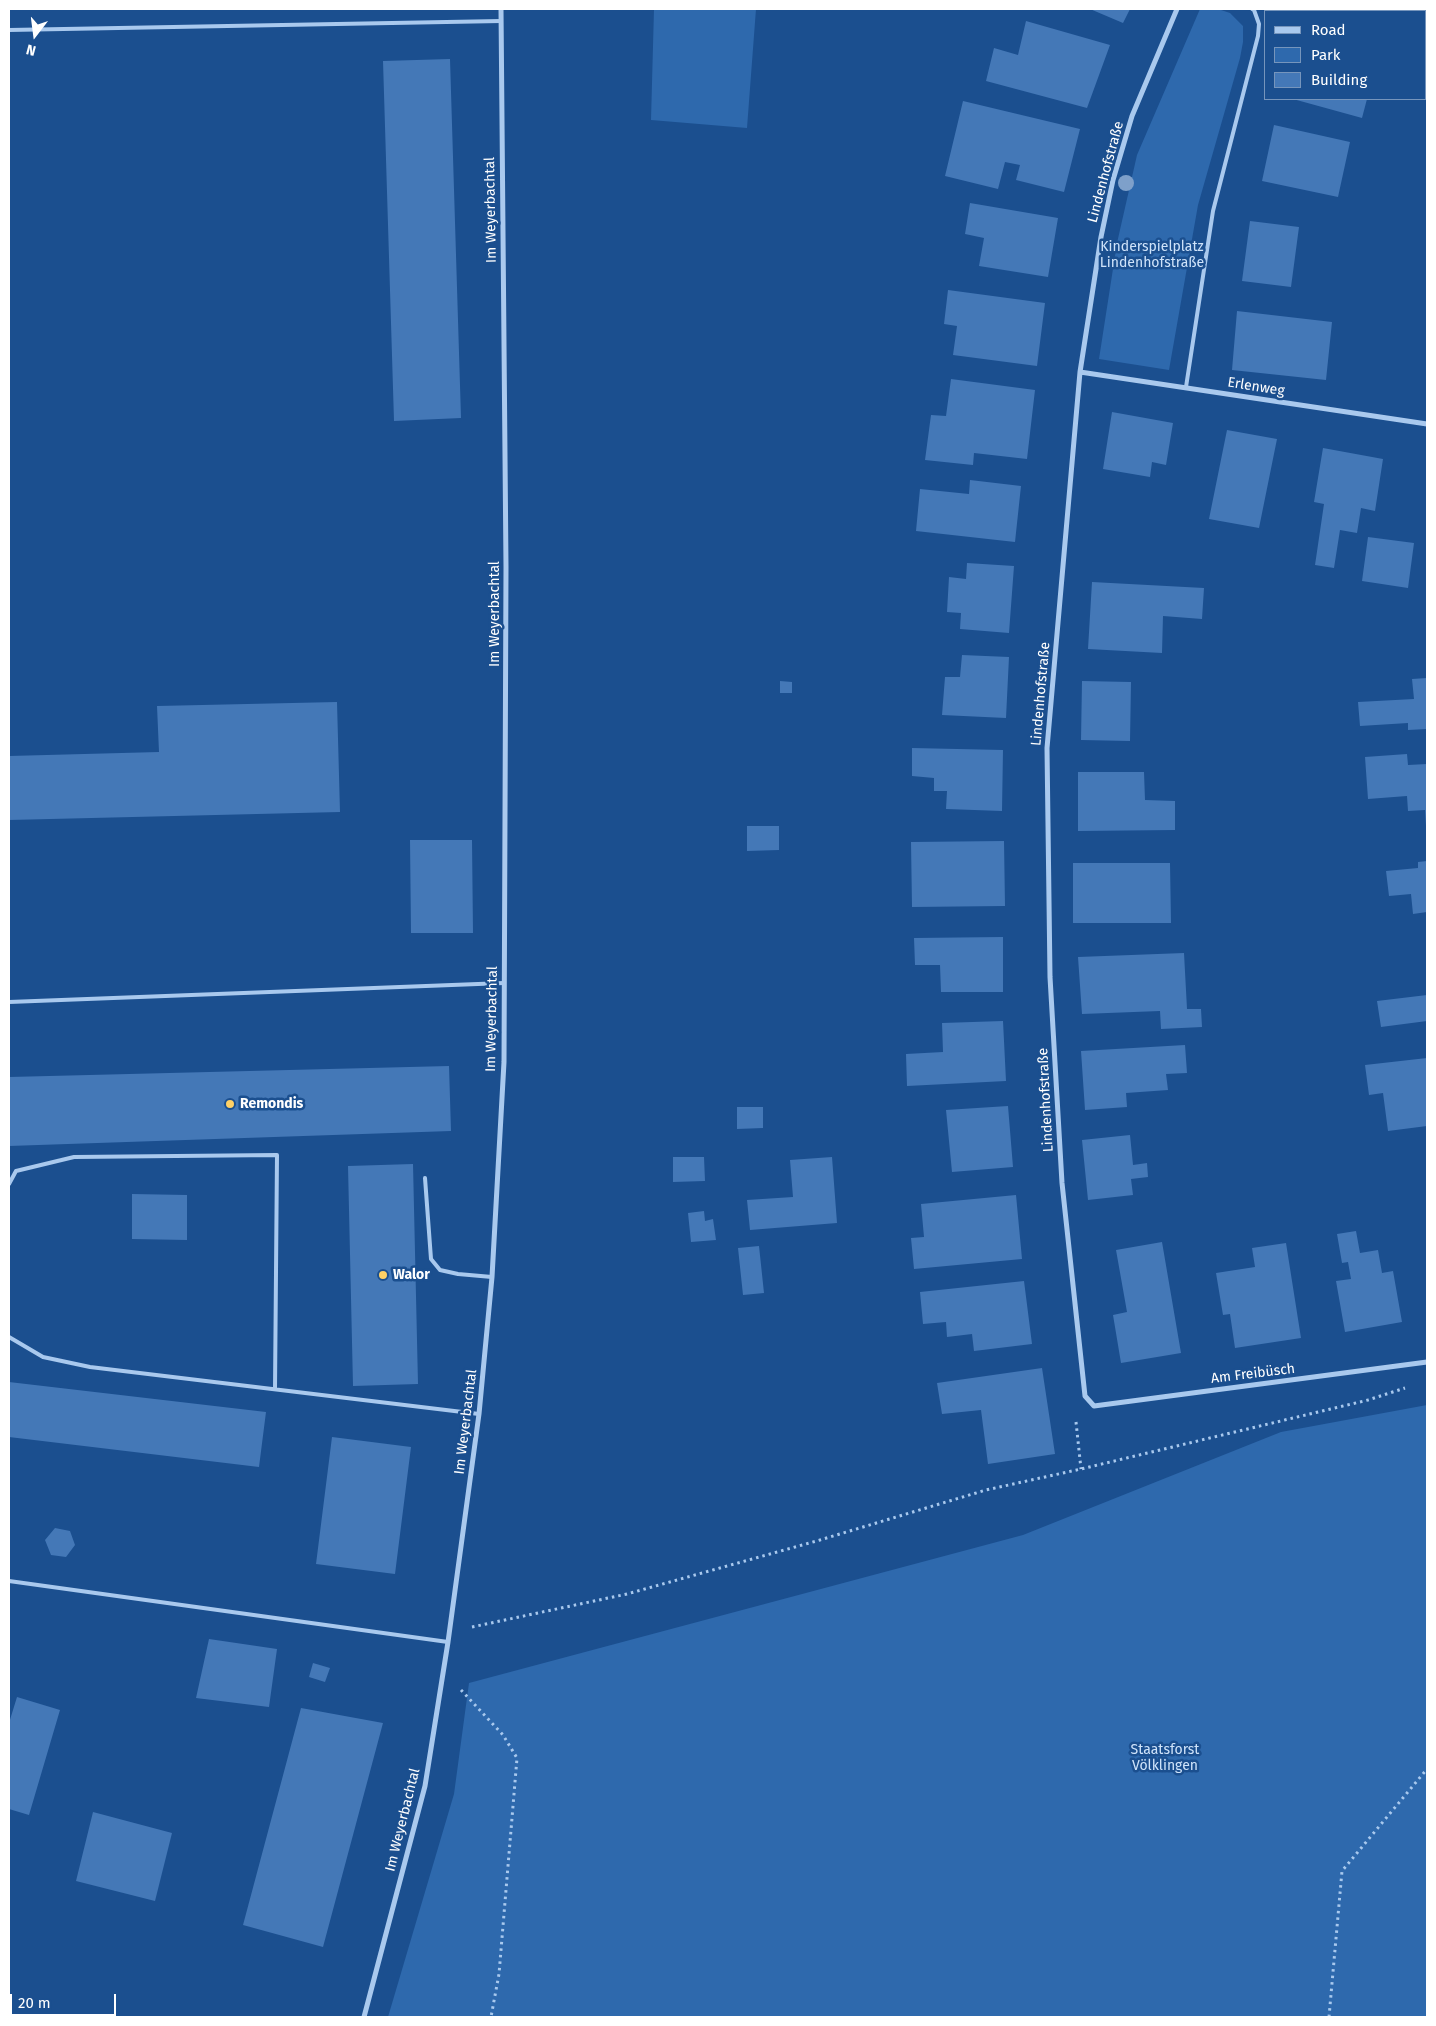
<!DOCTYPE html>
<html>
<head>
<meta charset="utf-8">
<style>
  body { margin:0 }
  #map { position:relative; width:1436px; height:2026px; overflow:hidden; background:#1b4f8f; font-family:"Fira Sans",sans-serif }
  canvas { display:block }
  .frame { position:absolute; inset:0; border:10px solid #fff; pointer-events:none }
  .legend { position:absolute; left:1264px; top:10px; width:162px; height:90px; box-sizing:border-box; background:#1b4f8f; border:1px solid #7695bc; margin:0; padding:6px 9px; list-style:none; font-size:15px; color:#fff }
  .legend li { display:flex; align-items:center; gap:10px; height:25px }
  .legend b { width:25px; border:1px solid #7695bc }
  .north { position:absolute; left:10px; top:10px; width:50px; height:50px; -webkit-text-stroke:4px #1b4f8f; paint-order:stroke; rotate:195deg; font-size:14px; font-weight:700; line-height:20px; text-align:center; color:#fff }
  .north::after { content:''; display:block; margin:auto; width:18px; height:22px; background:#fff; clip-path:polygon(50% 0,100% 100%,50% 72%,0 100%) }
  .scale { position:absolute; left:10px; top:1994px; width:106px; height:22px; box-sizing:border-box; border:2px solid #fff; border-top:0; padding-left:6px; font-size:15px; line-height:18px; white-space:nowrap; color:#fff; -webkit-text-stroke:4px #1b4f8f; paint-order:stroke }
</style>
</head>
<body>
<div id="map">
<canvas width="1436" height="2026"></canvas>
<div class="frame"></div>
<ul class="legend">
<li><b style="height:6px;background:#a9c9ee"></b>Road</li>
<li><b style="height:14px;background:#2e69ad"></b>Park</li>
<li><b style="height:14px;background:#4478b7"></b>Building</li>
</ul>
<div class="north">N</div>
<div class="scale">20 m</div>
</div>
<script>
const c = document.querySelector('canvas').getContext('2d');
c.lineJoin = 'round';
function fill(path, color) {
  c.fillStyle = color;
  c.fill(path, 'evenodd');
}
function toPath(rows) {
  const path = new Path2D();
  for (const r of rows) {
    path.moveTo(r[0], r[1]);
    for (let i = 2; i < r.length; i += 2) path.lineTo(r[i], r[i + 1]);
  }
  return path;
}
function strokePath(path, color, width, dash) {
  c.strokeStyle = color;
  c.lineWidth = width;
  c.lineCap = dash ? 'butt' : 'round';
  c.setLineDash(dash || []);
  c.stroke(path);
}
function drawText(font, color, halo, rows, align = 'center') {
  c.font = font + ' "Fira Sans",sans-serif';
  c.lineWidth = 5;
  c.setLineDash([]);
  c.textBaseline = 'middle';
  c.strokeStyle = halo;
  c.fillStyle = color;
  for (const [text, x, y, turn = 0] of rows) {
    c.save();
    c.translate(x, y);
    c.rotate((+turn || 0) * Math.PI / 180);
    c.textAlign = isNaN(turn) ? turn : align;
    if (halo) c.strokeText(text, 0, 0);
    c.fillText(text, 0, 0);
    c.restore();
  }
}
fill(toPath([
  [654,9,756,9,747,128,651,120],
  [1200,9,1218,9,1230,13,1243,26,1243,42,1240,58,1198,205,1169,370,1099,359,1117,243,1137,155],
  [1427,1405,1427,2017,388,2017,454,1794,469,1683,1023,1535,1281,1432]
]), '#2e69ad');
fill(toPath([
  [1090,9,1130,9,1123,23],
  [1026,21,1110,45,1087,108,986,81,994,48,1018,55],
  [450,59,461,418,394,421,383,61],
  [1293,99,1367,99,1362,118],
  [963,101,1080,129,1064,192,1016,180,1020,165,1005,162,998,189,945,176],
  [1274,125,1350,142,1338,197,1262,181],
  [970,203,1058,218,1048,277,979,266,984,238,965,234],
  [1250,221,1299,227,1291,287,1242,281],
  [948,290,1045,303,1037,366,953,355,957,326,944,324],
  [1237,311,1332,322,1326,380,1232,370],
  [951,379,1035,390,1027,459,974,453,973,465,925,460,931,415,946,416],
  [1112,412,1173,423,1166,465,1152,462,1150,477,1103,469],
  [1227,430,1277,439,1259,528,1209,519],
  [1323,448,1383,459,1375,511,1361,508,1357,533,1340,530,1334,568,1315,565,1324,504,1314,502],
  [970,480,1021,486,1015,542,916,531,920,489,969,494],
  [1368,537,1414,543,1408,588,1362,581],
  [967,563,1014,566,1009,633,960,629,961,613,947,612,949,577,966,579],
  [1092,582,1204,588,1202,619,1163,616,1162,653,1088,649],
  [962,655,1009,657,1006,718,942,715,945,677,960,677],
  [1427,678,1427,729,1408,730,1408,723,1360,726,1358,702,1414,699,1412,679],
  [780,681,792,682,792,693,780,693],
  [1082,681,1131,682,1130,741,1081,740],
  [337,702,340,812,9,820,9,756,159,752,157,706],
  [912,748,1003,750,1002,811,946,809,947,791,934,791,934,778,912,776],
  [1407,754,1408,765,1427,764,1427,826,1426,826,1425,810,1408,811,1407,796,1368,799,1365,757],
  [1078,772,1144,772,1145,800,1175,801,1175,830,1078,831],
  [747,826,779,826,779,850,747,851],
  [410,840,472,840,473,933,411,933],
  [1004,841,1005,906,912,907,911,842],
  [1427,861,1427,912,1413,914,1411,894,1389,896,1386,871,1418,868,1418,862],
  [1073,863,1170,863,1171,923,1073,923],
  [1003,937,1003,992,941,992,940,965,915,965,914,938],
  [1184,953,1187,1009,1201,1009,1202,1027,1161,1029,1160,1011,1082,1014,1078,957],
  [1427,995,1427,1021,1381,1027,1377,1001],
  [1003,1021,1006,1081,907,1086,906,1054,943,1052,942,1023],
  [1185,1045,1187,1073,1166,1074,1168,1090,1126,1093,1127,1107,1085,1110,1081,1051],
  [1427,1058,1427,1126,1388,1131,1383,1093,1369,1095,1365,1065],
  [449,1066,451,1131,9,1146,9,1077],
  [1008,1106,1013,1167,952,1172,946,1110],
  [737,1107,763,1107,763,1128,737,1129],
  [1130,1135,1133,1165,1147,1163,1148,1177,1131,1179,1133,1195,1088,1200,1082,1140],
  [673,1157,704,1157,705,1181,673,1182],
  [832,1157,837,1223,750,1230,747,1200,793,1197,790,1160],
  [413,1164,418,1384,353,1386,348,1166],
  [132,1194,187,1195,187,1240,132,1239],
  [1016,1195,1022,1259,914,1269,911,1238,924,1237,921,1204],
  [704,1211,705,1221,713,1219,716,1240,691,1242,688,1213],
  [1356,1231,1360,1253,1378,1250,1382,1273,1393,1271,1402,1322,1345,1332,1336,1281,1351,1279,1348,1262,1342,1263,1337,1234],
  [1162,1242,1181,1353,1121,1363,1113,1315,1127,1312,1116,1250],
  [1286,1243,1301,1338,1235,1348,1230,1314,1223,1315,1216,1273,1255,1267,1252,1248],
  [759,1246,764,1293,743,1295,738,1248],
  [1024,1281,1032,1344,974,1351,972,1334,947,1337,946,1322,923,1324,920,1292],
  [1042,1368,1055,1454,988,1464,981,1410,942,1414,937,1383],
  [9,1382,266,1412,259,1467,9,1437],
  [332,1437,411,1447,395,1574,316,1564],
  [55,1528,70,1531,75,1545,66,1557,51,1555,45,1540],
  [209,1639,277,1649,269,1707,196,1698],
  [313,1663,330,1668,325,1682,309,1677],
  [17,1697,60,1710,29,1815,9,1809,9,1723],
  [301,1708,383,1723,323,1947,243,1925],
  [93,1812,172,1833,155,1901,76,1881]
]), '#4478b7');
strokePath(toPath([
  [1076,1422,1081,1469],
  [472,1627,627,1594,820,1540,986,1490,1081,1469,1368,1400,1405,1388],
  [461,1690,503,1735,517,1758,499,1974,491,2017],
  [1329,2017,1342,1871,1427,1769]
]), '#a9c9ee', 3, [2.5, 4]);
strokePath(toPath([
  [9,30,501,21],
  [1186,387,1213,211,1258,36,1259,24,1254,10,1252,9],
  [9,1002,504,983],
  [425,1178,431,1259,440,1270,458,1274,492,1277],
  [9,1184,16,1171,74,1157,277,1155,275,1389],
  [9,1337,43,1357,90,1367,479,1414],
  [9,1581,448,1642]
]), '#a9c9ee', 4);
strokePath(toPath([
  [1177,9,1132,116,1113,180,1101,237,1080,372,1047,748,1050,977,1062,1183,1085,1396,1094,1406,1427,1362],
  [1080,372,1427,424],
  [364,2017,425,1786,448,1642,479,1414,492,1277,504,1062,506,567,501,9]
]), '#a9c9ee', 5);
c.fillStyle = '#7ea0ca';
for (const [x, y] of [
  [1126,183]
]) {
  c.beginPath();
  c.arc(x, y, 8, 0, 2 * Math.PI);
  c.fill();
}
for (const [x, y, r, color] of [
  [230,1104,5,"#ffd166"],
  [383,1275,5,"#ffd166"]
]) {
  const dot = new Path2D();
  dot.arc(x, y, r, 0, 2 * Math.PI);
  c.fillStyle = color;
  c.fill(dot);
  strokePath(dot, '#1b4f8f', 2);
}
drawText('14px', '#fff', '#1b4f8f', [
  ["Lindenhofstraße",1106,172,-75],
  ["Im Weyerbachtal",491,210,-91],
  ["Erlenweg",1256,387,9],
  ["Im Weyerbachtal",495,614,-90],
  ["Lindenhofstraße",1041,694,-85],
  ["Im Weyerbachtal",492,1019,-89],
  ["Lindenhofstraße",1046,1100,-93],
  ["Am Freibüsch",1253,1374,-7],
  ["Im Weyerbachtal",466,1422,-83],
  ["Im Weyerbachtal",403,1820,-76]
]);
drawText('14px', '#cfe3fa', '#1b4f8f', [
  ["Kinderspielplatz",1152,247],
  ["Lindenhofstraße",1152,263],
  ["Staatsforst",1165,1750],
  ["Völklingen",1165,1766]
]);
drawText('bold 14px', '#fff', '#1b4f8f', [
  ["Remondis",240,1104],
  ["Walor",393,1275]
], 'left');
</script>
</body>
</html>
